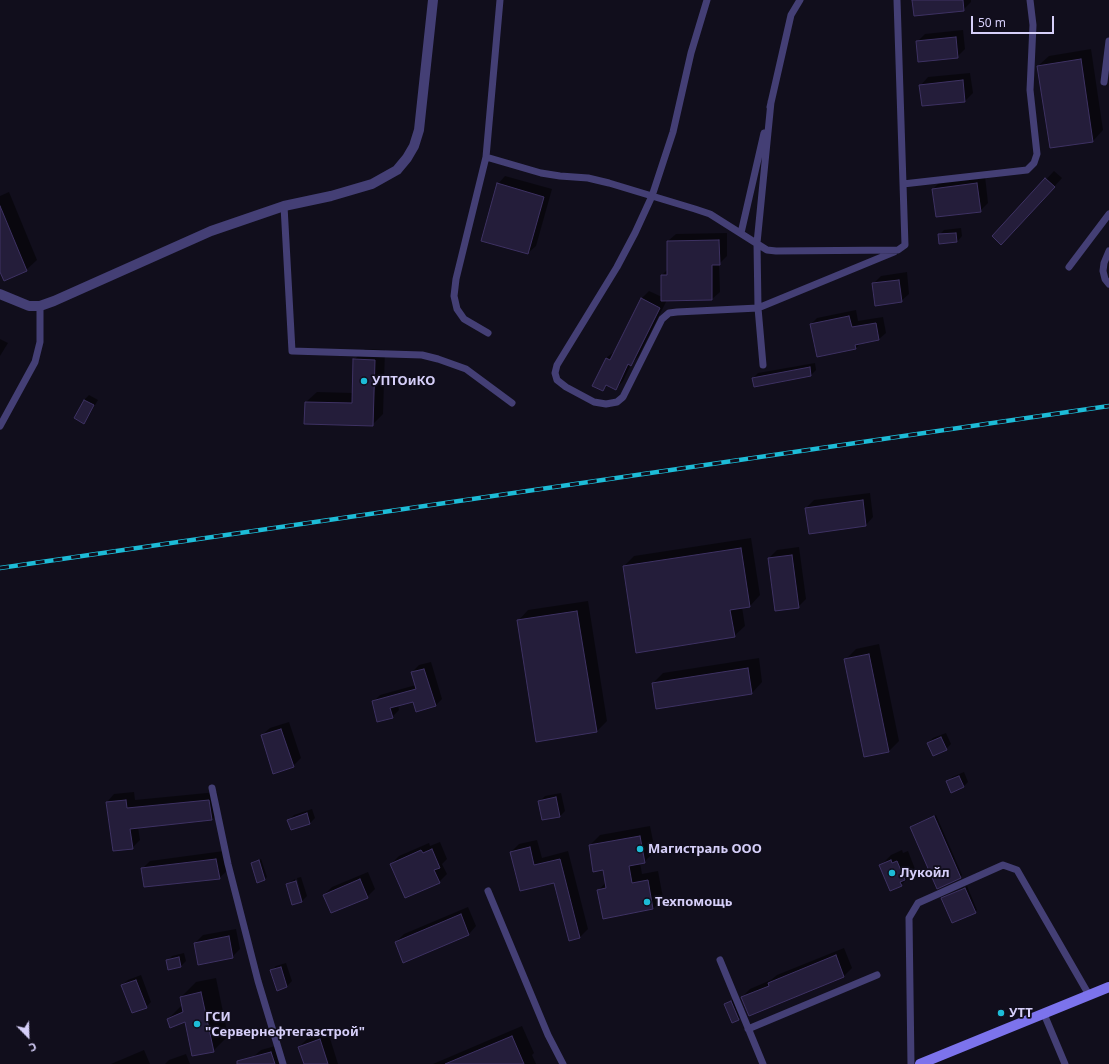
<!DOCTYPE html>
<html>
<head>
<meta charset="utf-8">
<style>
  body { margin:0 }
  #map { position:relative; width:1109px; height:1064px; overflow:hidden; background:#110e1c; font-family:"Noto Sans",sans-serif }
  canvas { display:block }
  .north { position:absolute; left:8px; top:1016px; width:40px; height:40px; -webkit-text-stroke:3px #110e1c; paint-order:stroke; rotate:157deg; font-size:11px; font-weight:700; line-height:16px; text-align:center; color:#d6cff9 }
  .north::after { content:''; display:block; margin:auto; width:14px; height:18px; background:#d6cff9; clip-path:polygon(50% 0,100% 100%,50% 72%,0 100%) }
  .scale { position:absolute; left:971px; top:16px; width:83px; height:18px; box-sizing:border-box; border:2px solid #d6cff9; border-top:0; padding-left:5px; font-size:12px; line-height:14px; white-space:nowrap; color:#d6cff9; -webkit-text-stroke:3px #110e1c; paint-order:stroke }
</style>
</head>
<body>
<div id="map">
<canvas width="1109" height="1064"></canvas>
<div class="north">С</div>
<div class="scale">50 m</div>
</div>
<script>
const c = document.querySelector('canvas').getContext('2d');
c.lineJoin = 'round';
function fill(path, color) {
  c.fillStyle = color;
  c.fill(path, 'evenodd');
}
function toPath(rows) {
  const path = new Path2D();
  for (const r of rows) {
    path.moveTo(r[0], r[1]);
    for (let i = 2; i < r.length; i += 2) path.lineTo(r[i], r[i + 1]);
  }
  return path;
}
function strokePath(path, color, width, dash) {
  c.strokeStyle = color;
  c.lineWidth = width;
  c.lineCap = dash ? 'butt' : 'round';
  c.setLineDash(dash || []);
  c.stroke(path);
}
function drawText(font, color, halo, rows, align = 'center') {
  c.font = font + ' "Noto Sans",sans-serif';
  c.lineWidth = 3.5;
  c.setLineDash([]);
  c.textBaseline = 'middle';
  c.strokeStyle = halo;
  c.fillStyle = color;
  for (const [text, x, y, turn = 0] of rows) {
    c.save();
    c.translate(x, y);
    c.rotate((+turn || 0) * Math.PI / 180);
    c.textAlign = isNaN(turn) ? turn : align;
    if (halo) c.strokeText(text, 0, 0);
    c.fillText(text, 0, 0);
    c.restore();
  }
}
fill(toPath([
  [913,0,971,0,971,2,963,10],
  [963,30,965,49,957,57,917,42,925,34],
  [1091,49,1103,130,1093,141,1038,66,1049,56],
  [970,73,973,93,965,101,921,85,928,77],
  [1054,171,1062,178,1009,236,993,236],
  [505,176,552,189,536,246,528,253,498,184],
  [985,176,988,203,980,211,933,189,941,181],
  [9,192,37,260,26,270,0,269,0,196],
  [961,228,962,236,957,242,939,235,944,230],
  [727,233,727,256,719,264,720,292,712,299,667,300,638,357,631,364,623,381,616,389,608,385,603,390,606,358,615,351,641,299,649,291,662,297,662,275,668,269,668,241,676,234],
  [907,272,909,294,901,301,873,284,881,276],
  [856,310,858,321,883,317,886,333,879,339,861,343,856,348,817,356,811,324,817,318],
  [0,339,8,343,0,356],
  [365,349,385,350,383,414,372,425,306,402,317,392,353,393,354,360],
  [815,363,816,370,811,375,753,378,758,373],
  [89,395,98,400,88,417,83,422,84,400],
  [870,493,873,517,866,525,806,508,814,500],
  [751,538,760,595,750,606,742,607,745,626,734,636,624,566,634,556],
  [799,547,806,599,798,607,769,558,777,550],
  [588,601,607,721,597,731,518,621,528,610],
  [879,644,899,741,889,751,845,660,856,649],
  [759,658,762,682,752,693,657,708,653,683,663,673],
  [431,662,442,699,435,706,414,700,398,705,399,710,392,717,373,702,380,695,416,685,412,672,419,665],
  [289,722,301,758,293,766,262,735,270,728],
  [946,733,951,744,946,749,928,743,933,738],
  [964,772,968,782,963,787,947,782,952,777],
  [134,792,135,800,217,792,219,812,212,820,138,827,140,840,132,848,107,802,114,794],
  [561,793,565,811,560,816,540,801,545,796],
  [312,809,315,818,310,823,292,829,289,820,294,815],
  [936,815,962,875,960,878,911,827,913,825],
  [650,826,655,851,644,862,640,863,642,874,658,871,663,898,653,909,599,890,606,882,604,869,590,845,600,835],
  [537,840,542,858,568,851,588,929,580,937,570,940,555,882,511,852,519,844],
  [440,842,447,859,442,864,447,874,439,882,391,864,399,856,429,843,430,846],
  [902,850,903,853,908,851,915,869,911,873,912,874,901,885,881,865,891,855],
  [224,851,227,871,219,878,142,869,150,861],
  [261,859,267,877,265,879,252,863,254,861],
  [368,872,375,889,367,897,324,895,332,887],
  [301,877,307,896,302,901,287,884,295,879,300,899,302,899,297,878],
  [967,886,977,910,975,912,942,898],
  [468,907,476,926,469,934,396,942,404,934],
  [236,929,240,949,232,957,195,943,203,935],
  [844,948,852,968,844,976,749,1015,742,997,750,989,771,980,777,975],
  [184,953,186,961,181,966,167,961,172,956],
  [286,963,292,981,287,986,271,971,276,966],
  [141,975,151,1002,146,1007,122,985,128,980],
  [216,978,228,1036,213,1051,186,1020,168,1019,182,1005,181,997,196,982],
  [734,999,741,1017,733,1021,726,1004],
  [522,1026,534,1053,532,1055,536,1064,433,1064],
  [328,1032,338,1064,305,1064,299,1047,307,1039],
  [279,1045,284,1064,255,1064,253,1057,261,1050],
  [144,1050,150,1064,111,1064],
  [186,1054,190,1064,165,1064,169,1060]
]), '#0007');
const building = toPath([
  [912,0,963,0,964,11,914,16,912,0],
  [956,37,958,58,918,62,916,41,956,37],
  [1081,59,1093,142,1050,148,1037,66,1081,59],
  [963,80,965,102,922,106,919,85,963,80],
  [1045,178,1055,187,1001,245,992,236,1045,178],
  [497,183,544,197,528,254,481,241,497,183],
  [977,183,981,212,936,217,932,189,977,183],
  [0,206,27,271,4,281,0,272,0,206],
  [956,233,957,242,939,244,938,234,956,233],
  [719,240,720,265,712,265,712,300,661,301,661,275,667,275,667,241,719,240],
  [899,280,902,302,875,306,872,283,899,280],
  [641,298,660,308,631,366,628,364,616,390,606,385,603,391,592,386,606,358,610,360,641,298],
  [849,316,852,327,876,323,879,340,855,345,856,349,817,357,810,324,849,316],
  [353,359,375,360,373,426,304,424,305,402,352,403,353,359],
  [810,367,811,376,754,387,752,378,810,367],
  [84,400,94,405,84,424,74,418,84,400],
  [863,500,866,526,809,534,805,508,863,500],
  [741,548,750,607,730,610,735,637,636,653,623,566,741,548],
  [792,555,799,608,775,611,768,558,792,555],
  [577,611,597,732,536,742,517,620,577,611],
  [869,654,889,752,864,757,844,659,869,654],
  [748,668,752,694,656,709,652,683,748,668],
  [424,669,436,706,416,712,413,702,390,708,393,718,377,722,372,701,416,689,411,672,424,669],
  [281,729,294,767,273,774,261,735,281,729],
  [941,737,947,750,933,756,927,743,941,737],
  [959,776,964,787,951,793,946,781,959,776],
  [556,797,560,817,542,820,538,801,556,797],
  [126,800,127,808,209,800,212,820,130,829,133,849,113,851,106,802,126,800],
  [307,813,310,824,291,830,287,820,307,813],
  [934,816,961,878,937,889,910,827,934,816],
  [640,836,645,863,629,866,632,883,648,880,653,909,603,919,597,890,606,888,603,870,593,872,589,845,640,836],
  [530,847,534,865,560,859,580,938,569,941,554,883,520,891,510,852,530,847],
  [432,849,440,868,434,870,440,883,405,898,390,864,421,850,423,853,432,849],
  [216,859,220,879,144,887,141,868,216,859],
  [259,860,265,880,257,883,251,863,259,860],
  [891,860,892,863,897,861,905,880,900,882,902,886,890,891,879,865,891,860],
  [360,879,368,898,331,913,323,895,360,879],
  [296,881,302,902,292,905,286,884,296,881],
  [965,888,976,913,952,923,941,898,965,888],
  [461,914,469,935,403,963,395,942,461,914],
  [229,936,233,958,198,965,194,943,229,936],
  [836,955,844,977,749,1016,741,997,769,986,768,983,836,955],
  [179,957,181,967,168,970,166,960,179,957],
  [281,967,287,987,277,991,270,970,281,967],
  [136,980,147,1008,132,1013,121,985,136,980],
  [201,992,214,1052,192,1056,185,1022,170,1028,167,1019,183,1012,180,997,201,992],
  [731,1001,739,1020,732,1023,724,1004,731,1001],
  [512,1036,524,1064,445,1064,512,1036],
  [320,1039,328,1064,304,1064,298,1047,320,1039],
  [271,1052,275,1064,237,1064,237,1061,271,1052]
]);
fill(building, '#241d3a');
strokePath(building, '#3e3263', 1);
strokePath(toPath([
  [707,0,691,53,673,132,652,196,635,233,617,267,557,365,555,373,557,380,566,387,594,402,606,404,617,402,623,397,662,319,669,313,677,312,758,308,757,243,771,102],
  [1104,82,1109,41],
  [770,107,791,15,800,0],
  [486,157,541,173,560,176,588,178,609,183,695,209,710,214,767,250,776,251,898,250,905,245,897,0],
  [903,184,1027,170,1034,163,1037,154,1030,90,1033,25,1030,0],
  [284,206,292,351,422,355,438,359,466,369,512,403],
  [741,233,764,133],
  [1109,251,1104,263,1103,271,1105,279,1109,284],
  [1069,267,1109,214],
  [488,333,464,319,457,309,454,296,456,279,486,157,500,0],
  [763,365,758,308,894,252],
  [0,426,35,362,40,342,40,306],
  [212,788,228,864,258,981,283,1064],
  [488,891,548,1035,563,1064],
  [720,960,763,1064],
  [1044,1014,1065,1064],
  [748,1029,877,975],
  [911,1064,909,918,918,903,1003,865,1017,870,1089,995]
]), '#443f75', 7);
strokePath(toPath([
  [0,294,29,306,40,306,54,301,211,231,284,206,331,196,372,184,397,170,407,158,414,146,419,130,433,0]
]), '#443f75', 10);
strokePath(toPath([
  [920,1064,1109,987]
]), '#7c73ec', 10);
const rail = toPath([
  [0,568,1109,406]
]);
strokePath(rail, '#1dbcd7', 4.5);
strokePath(rail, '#110e1c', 3, [9]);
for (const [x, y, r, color] of [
  [364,381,4,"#1dbcd7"],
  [640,849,4,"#1dbcd7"],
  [892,873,4,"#1dbcd7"],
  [647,902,4,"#1dbcd7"],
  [1001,1013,4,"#1dbcd7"],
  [197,1024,4,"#1dbcd7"]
]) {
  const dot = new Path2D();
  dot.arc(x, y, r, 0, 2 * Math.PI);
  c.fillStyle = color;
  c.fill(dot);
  strokePath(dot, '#110e1c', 1.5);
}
drawText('bold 13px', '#d6cff9', '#110e1c', [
  ["УПТОиКО",372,381],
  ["Магистраль ООО",648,849],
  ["Лукойл",900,873],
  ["Техпомощь",655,902],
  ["УТТ",1009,1013],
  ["ГСИ",205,1017],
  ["\"Сервернефтегазстрой\"",205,1032]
], 'left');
</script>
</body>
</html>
